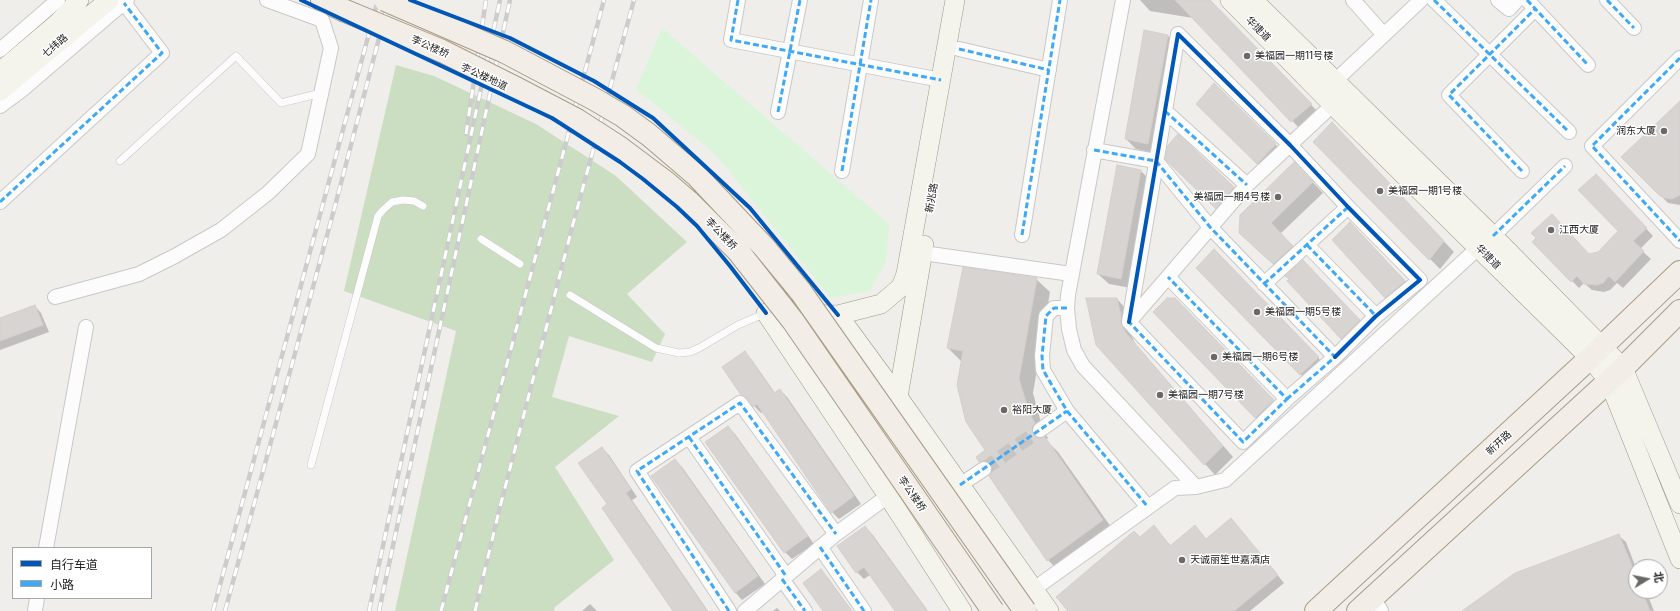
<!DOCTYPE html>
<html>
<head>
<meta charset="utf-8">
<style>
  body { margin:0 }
  #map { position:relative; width:1680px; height:611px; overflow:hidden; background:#f0eeeb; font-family:Inter,"Noto Sans SC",sans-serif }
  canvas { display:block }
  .legend { position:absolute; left:12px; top:547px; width:140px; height:52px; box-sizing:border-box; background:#fff; border:1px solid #a7a7a7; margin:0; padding:5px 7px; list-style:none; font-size:12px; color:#222 }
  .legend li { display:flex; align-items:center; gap:8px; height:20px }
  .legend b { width:20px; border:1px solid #a7a7a7 }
  .north { position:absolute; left:1628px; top:559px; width:40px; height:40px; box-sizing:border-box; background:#fff; border:1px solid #a7a7a7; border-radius:50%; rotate:80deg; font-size:11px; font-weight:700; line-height:16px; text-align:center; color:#222 }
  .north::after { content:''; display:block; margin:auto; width:14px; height:18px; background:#6a6968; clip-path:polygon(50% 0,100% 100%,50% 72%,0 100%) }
</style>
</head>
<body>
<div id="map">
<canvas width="1680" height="611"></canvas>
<ul class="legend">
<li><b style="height:5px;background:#0057b8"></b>自行车道</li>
<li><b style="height:5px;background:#3fa9f5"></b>小路</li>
</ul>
<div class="north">北</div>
</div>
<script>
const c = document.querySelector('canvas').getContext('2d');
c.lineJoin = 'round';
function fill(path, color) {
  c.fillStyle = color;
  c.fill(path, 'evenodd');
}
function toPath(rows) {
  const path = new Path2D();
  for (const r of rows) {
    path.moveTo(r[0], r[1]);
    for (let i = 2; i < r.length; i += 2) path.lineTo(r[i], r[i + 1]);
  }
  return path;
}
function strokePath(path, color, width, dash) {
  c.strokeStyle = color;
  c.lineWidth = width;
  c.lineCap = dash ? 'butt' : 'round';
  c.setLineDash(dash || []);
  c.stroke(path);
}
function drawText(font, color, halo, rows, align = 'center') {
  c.font = font + ' Inter,"Noto Sans SC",sans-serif';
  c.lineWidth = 3;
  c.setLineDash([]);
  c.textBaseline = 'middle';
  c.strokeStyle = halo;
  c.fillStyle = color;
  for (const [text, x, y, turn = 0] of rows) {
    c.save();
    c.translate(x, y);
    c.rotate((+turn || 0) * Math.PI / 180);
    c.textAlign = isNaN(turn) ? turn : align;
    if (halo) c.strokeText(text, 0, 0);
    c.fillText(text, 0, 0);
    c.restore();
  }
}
fill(toPath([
  [396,65,434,76,536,124,616,176,687,242,627,294,665,334,652,362,569,336,552,397,619,416,555,467,614,560,555,607,554,611,395,611,456,331,344,291]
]), '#cbdec1');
fill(toPath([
  [662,28,889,224,886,262,870,291,831,298,715,154,636,89]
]), '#daf5da');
fill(toPath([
  [1140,0,1209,0,1321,115,1302,131,1193,18,1150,11],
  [1145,31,1168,36,1178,46,1158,154,1136,149,1126,139],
  [1214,85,1286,155,1268,174,1198,104],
  [1680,107,1680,205,1668,203,1623,157],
  [1342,133,1454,252,1440,269,1314,142],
  [1166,158,1233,188,1244,198,1226,218],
  [1141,171,1151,181,1131,288,1109,284,1098,274],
  [1304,173,1323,193,1280,234,1303,257,1284,274,1250,243],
  [1603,182,1653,236,1640,249,1651,259,1623,288,1617,283,1610,290,1604,292,1592,290,1584,283,1579,288,1534,242,1589,255,1599,252,1619,231],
  [1350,223,1415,291,1396,307,1386,297],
  [1225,261,1328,368,1311,385,1197,268],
  [1313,271,1369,331,1352,349,1289,281],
  [1036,279,1050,292,1033,393,1043,430,1048,438,1046,440,1058,452,1116,534,1062,574,1048,560,990,476,992,473,980,461,987,451,962,362,948,348],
  [1117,299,1127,310,1131,327,1131,335,1136,345,1233,457,1215,475,1097,345],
  [35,306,41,313,49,332,0,350,0,320],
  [1185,309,1283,411,1266,428,1154,312],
  [745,353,752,360,775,393,780,390,787,397,861,504,839,519,832,512,763,412,761,413,742,394],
  [728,427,735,434,814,544,792,559,785,552,706,443],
  [602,448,609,455,637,497,632,500,708,611,674,611,609,505],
  [675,460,682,467,765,584,742,600,735,592],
  [865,527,872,534,928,611,897,611,870,575,864,579,857,572],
  [1154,527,1171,546,1195,527,1207,540,1238,527,1284,583,1250,611,1070,611,1140,538],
  [1618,535,1626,542,1636,568,1636,591,1646,591,1654,611,1464,611],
  [821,571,828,578,852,611,824,611],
  [590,604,597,611,582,611],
  [777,608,780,611,773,611]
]), '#0003');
const building = toPath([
  [1175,0,1210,0,1312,104,1291,122,1175,0],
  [1144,30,1168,35,1148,144,1125,139,1144,30],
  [1214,83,1276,144,1257,164,1196,104,1214,83],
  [1680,101,1680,195,1672,199,1665,198,1660,196,1621,157,1680,101],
  [1332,122,1444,241,1429,260,1313,142,1332,122],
  [1178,134,1234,187,1216,209,1165,159,1168,145,1178,134],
  [1294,162,1313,182,1271,223,1293,246,1273,264,1239,233,1240,215,1294,162],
  [1117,165,1141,170,1121,279,1097,274,1117,165],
  [1596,174,1647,228,1633,241,1644,251,1615,282,1609,276,1603,283,1597,285,1584,284,1577,276,1571,282,1532,242,1536,238,1531,233,1552,214,1589,254,1598,252,1618,231,1578,190,1596,174],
  [1350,222,1405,281,1385,298,1332,240,1350,222],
  [1214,249,1319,357,1300,375,1196,268,1214,249],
  [1303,260,1360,320,1341,339,1287,281,1289,279,1285,276,1303,260],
  [963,267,1037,278,1019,379,1030,415,1035,423,1032,427,1032,431,1037,438,1045,437,1103,520,1047,561,989,476,992,469,991,464,984,461,979,462,976,457,985,450,966,422,957,385,963,351,947,348,963,267],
  [1086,298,1117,298,1121,316,1121,324,1126,333,1223,446,1204,465,1096,345,1086,298],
  [1167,298,1175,298,1274,400,1255,418,1153,312,1167,298],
  [35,305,43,325,0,341,0,318,35,305],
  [745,351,774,393,780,389,854,496,831,513,757,404,753,407,747,398,741,395,722,367,745,351],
  [728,426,808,536,784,553,705,442,728,426],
  [602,447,631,489,626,493,707,611,673,611,602,508,607,504,578,463,602,447],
  [675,459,758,576,735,593,651,476,675,459],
  [1231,518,1278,575,1234,611,1068,611,1056,597,1134,531,1140,537,1154,525,1170,546,1195,525,1206,539,1231,518],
  [865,526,927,611,895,611,864,567,856,573,837,546,865,526],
  [1619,534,1636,576,1636,591,1642,591,1650,611,1462,611,1515,573,1619,534],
  [821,569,852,611,823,611,803,583,821,569]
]);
fill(building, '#d7d4d2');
strokePath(building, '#d3d0cc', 1);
strokePath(toPath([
  [984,469,1040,430]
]), '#c7c5c3', 14, [14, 7]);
const lane = toPath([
  [120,161,236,56,281,103,321,93],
  [481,239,520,264],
  [570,295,656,348,679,353,690,352,699,348,738,325,766,313],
  [311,465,378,216,383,210,392,202,403,200,414,201,423,206]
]);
const street = toPath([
  [738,0,731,40,941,80],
  [1123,0,1068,295,1067,308,1069,329,1074,350,1083,366,1196,487],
  [1353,0,1384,35],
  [1434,0,1569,132],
  [1498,0,1509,9,1517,0],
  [1527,0,1588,65],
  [1607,0,1634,28],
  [959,49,1049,70],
  [0,50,58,0],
  [1680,58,1592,146,1680,241],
  [1335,81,1421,0],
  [0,106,23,89,127,0],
  [1165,111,1247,185],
  [778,112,800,0],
  [1094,150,1156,161,1210,227,1335,357,1287,399],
  [842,171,871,0],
  [1522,171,1449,95,1535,9],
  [0,202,162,53,124,3],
  [1022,235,1060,0],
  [1493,236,1565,166],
  [1307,245,1376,316],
  [923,253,1071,274],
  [1264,284,1348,207],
  [55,297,139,274,175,256,221,230,268,193,308,154,331,48,322,20,267,0],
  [1067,308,1054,308,1046,316,1042,356,1043,370,1067,411,1148,507],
  [1129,322,1178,34,1290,145,1348,207,1420,280,1376,316,1335,357],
  [1129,322,1243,442,1287,399,1168,277],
  [1129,322,1247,185,1339,99],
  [1040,430,1067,411],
  [689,437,786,576],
  [960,485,984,469],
  [820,547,864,611],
  [46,548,86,327],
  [782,579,805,611],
  [1034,589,1175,488,1196,487,1225,480,1478,248],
  [1373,597,1381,611],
  [35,611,37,598],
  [729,611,637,471,740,403,836,534],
  [745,611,836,534,888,496]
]);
const secondary = toPath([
  [1230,0,1333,105,1590,358,1609,381,1680,559],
  [1253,0,1493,236,1623,368,1680,504],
  [0,72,59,22,79,0],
  [0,91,109,0],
  [766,313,838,315,881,304,901,287,906,274,955,0],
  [766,313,888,496,962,611],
  [838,315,898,397,1049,611],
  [898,397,924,245]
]);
const primary = toPath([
  [322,0,343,10],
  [1316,611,1590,358,1680,272],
  [1358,611,1623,368,1680,311]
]);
strokePath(lane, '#c9c8c7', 8);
strokePath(street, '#c9c8c7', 16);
strokePath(secondary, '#999a82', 20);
strokePath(primary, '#a79c86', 24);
strokePath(lane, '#fdfcfc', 7);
strokePath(street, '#fdfcfc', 14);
strokePath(secondary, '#f4f4ed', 19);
strokePath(primary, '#f3ede7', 22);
const rail = toPath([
  [466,134,486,0],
  [213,611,378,0],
  [225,611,335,206,389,0],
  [369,611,500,0],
  [379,611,510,0],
  [441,611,604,0],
  [475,611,499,511,573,224,634,0]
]);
strokePath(rail, '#ccc', 4.5);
strokePath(rail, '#fff', 3, [9]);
const primaryBridge = toPath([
  [385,0,505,52,594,99,623,116,649,135,697,176,764,247,801,292,1025,611],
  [343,10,442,51,516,88,577,120,619,147,667,183,689,202,738,251,793,321,993,611]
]);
strokePath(primaryBridge, '#a79c86', 24, []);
strokePath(primaryBridge, '#f3ede7', 22);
strokePath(toPath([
  [738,0,731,40,941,80],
  [1434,0,1569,132],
  [1527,0,1588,65],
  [1607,0,1634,28],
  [959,49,1049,70],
  [1680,58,1592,146,1680,241],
  [1165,111,1247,185],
  [778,112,800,0],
  [1094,150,1156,161,1210,227,1335,357,1287,399],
  [842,171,871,0],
  [1522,171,1449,95,1535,9],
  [0,202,162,53,124,3],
  [1022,235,1060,0],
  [1493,236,1565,166],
  [1307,245,1376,316],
  [1264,284,1348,207],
  [1067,308,1054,308,1046,316,1042,356,1043,370,1067,411,1148,507],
  [1129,320,1129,322,1243,442,1287,399,1168,277],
  [689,437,786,576],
  [960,485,1067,411],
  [820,547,864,611],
  [782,579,805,611],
  [729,611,637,471,740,403,836,534]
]), '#3fa9f5', 3, [6, 3]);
strokePath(toPath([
  [301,0,552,118,620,162,643,179,677,207,697,226,730,266,766,313],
  [410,0,510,38,594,81,653,118,750,208,838,315],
  [1129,322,1178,34,1290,145,1348,207,1420,280,1376,316,1335,357]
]), '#0057b8', 4);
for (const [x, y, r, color] of [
  [1247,56,4,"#6a6968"],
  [1664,131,4,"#6a6968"],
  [1380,191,4,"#6a6968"],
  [1278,197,4,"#6a6968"],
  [1551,230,4,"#6a6968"],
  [1257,312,4,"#6a6968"],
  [1214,357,4,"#6a6968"],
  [1160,395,4,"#6a6968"],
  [1004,410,4,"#6a6968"],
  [1182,560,4,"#6a6968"]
]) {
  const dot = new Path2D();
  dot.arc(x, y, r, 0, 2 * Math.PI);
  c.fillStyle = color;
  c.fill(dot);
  strokePath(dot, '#fff', 1.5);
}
drawText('10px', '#222', '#fff', [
  ["华捷道",1258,29,45],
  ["七纬路",55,46,-40],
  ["李公楼桥",430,47,24],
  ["李公楼地道",484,77,25],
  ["新兆路",932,198,-80],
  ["李公楼桥",721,234,46],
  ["华捷道",1488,257,45],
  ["新开路",1499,443,-43],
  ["李公楼桥",912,494,55]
]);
drawText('10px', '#222', '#fff', [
  ["美福园一期11号楼",1255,56],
  ["润东大厦",1656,131,"right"],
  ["美福园一期1号楼",1388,191],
  ["美福园一期4号楼",1270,197,"right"],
  ["江西大厦",1559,230],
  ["美福园一期5号楼",1265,312],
  ["美福园一期6号楼",1222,357],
  ["美福园一期7号楼",1168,395],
  ["裕阳大厦",1012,410],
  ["天诚丽笙世嘉酒店",1190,560]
], 'left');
</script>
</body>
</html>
